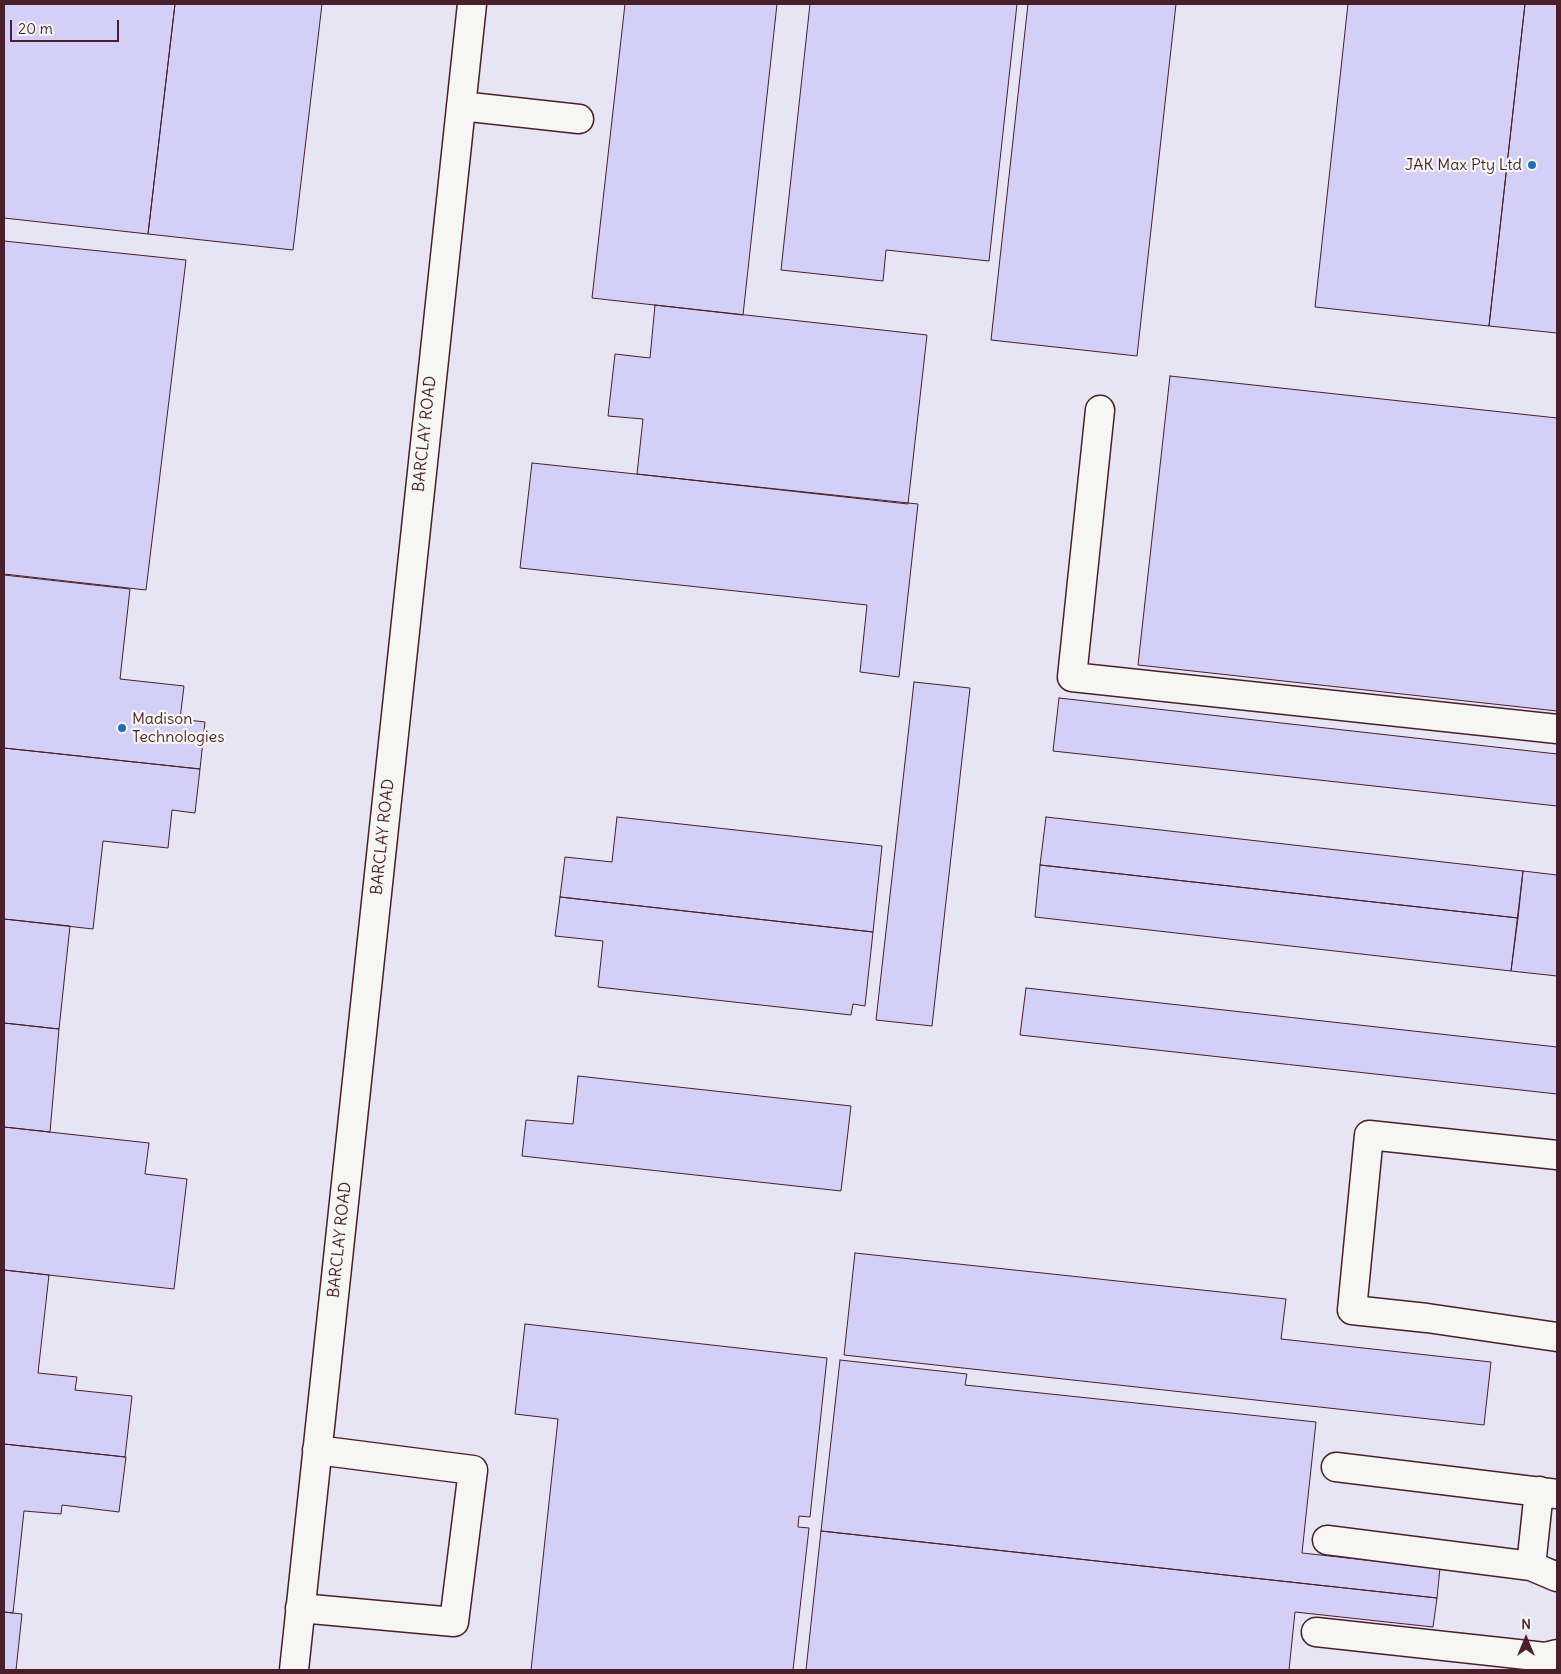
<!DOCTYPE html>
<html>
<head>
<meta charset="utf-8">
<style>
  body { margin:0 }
  #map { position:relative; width:1561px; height:1674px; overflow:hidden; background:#efeef3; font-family:Delius,sans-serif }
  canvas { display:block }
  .frame { position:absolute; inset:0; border:5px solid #4a1f2b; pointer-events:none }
  .north { position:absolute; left:1501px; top:1614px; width:50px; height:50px; -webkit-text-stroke:4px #f6f6f2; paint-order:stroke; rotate:0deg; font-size:14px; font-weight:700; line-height:20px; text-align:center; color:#4a1f2b }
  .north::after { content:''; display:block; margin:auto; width:18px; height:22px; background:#4a1f2b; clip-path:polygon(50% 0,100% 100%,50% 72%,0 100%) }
  .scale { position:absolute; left:10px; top:20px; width:109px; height:22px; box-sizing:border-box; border:2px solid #4a1f2b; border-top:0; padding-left:6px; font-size:15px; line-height:18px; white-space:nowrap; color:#4a1f2b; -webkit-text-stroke:4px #f6f6f2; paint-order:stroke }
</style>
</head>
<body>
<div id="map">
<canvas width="1561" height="1674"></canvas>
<div class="frame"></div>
<div class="north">N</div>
<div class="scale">20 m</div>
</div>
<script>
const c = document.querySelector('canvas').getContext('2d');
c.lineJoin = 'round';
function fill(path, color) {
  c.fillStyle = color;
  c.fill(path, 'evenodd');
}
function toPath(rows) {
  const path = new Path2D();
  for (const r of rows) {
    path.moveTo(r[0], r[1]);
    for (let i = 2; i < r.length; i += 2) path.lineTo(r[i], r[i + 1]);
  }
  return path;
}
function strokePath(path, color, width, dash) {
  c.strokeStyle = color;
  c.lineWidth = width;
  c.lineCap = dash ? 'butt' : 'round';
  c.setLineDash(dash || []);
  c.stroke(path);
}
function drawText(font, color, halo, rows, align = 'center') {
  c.font = font + ' Delius,sans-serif';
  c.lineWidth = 4.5;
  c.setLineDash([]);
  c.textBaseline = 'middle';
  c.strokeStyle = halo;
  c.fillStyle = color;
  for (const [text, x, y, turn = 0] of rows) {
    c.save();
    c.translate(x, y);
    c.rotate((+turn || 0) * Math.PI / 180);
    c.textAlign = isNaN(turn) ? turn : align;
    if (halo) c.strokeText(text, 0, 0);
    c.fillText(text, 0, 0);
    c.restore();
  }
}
fill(toPath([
  [4,4,1557,4,1557,1670,4,1670]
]), '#e7e5f4');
const building = toPath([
  [4,4,175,4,148,234,4,218,4,4],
  [175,4,322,4,293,250,148,234,175,4],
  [625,4,777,4,743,315,592,298,625,4],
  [810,4,1017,4,989,261,886,250,883,281,781,270,810,4],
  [1028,4,1176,4,1137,356,991,340,1028,4],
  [1348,4,1525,4,1489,326,1315,307,1348,4],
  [1525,4,1557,4,1557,333,1489,326,1525,4],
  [4,241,186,260,146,590,4,574,4,241],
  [655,305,927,335,908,504,637,474,643,419,608,416,615,354,650,358,655,305],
  [1170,376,1557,418,1557,711,1138,665,1170,376],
  [532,463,918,504,899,677,860,672,867,605,520,568,532,463],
  [4,575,130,589,120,679,184,686,180,719,205,722,200,769,4,748,4,575],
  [914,682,970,688,932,1026,876,1020,914,682],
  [1059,698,1557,754,1557,806,1053,751,1059,698],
  [4,748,200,769,195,813,172,810,168,848,103,841,93,929,4,919,4,748],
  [617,817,882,846,873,932,560,897,565,857,612,862,617,817],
  [1046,817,1523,871,1518,918,1040,865,1046,817],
  [1040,865,1518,918,1511,971,1035,917,1040,865],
  [1523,871,1557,875,1557,976,1511,971,1523,871],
  [560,897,873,932,865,1006,853,1004,851,1015,598,987,603,941,555,936,560,897],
  [4,919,70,926,59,1029,4,1023,4,919],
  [1026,988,1557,1047,1557,1094,1020,1035,1026,988],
  [4,1023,59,1029,50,1132,4,1127,4,1023],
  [578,1076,851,1106,841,1191,522,1156,526,1120,573,1124,578,1076],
  [4,1127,149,1143,145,1174,187,1179,174,1289,4,1270,4,1127],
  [855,1253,1286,1299,1281,1339,1491,1362,1484,1425,844,1355,855,1253],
  [4,1270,49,1275,38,1373,77,1377,75,1390,132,1396,125,1457,4,1444,4,1270],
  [525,1324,827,1358,810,1517,799,1516,798,1527,809,1528,793,1670,531,1670,558,1419,515,1414,525,1324],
  [840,1360,967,1374,965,1385,1316,1422,1302,1553,1440,1568,1437,1598,821,1531,840,1360],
  [4,1444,126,1457,119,1512,62,1505,61,1514,24,1511,13,1613,4,1612,4,1444],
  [821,1531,1437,1598,1433,1627,1295,1612,1289,1670,806,1670,821,1531],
  [4,1612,22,1614,16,1670,4,1670,4,1612]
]);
fill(building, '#d3cff7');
strokePath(building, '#4a1f2b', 1);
const minor = toPath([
  [461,106,579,119],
  [1100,410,1072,677,1557,729],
  [1557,1155,1369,1135,1352,1310,1427,1318,1557,1337],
  [1336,1467,1557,1494],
  [1327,1540,1531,1566,1557,1577],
  [1531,1566,1539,1491],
  [300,1608,454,1622,473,1470,317,1450],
  [1316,1632,1545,1657,1557,1654],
  [294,1670,472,4]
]);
strokePath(minor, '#4a1f2b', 31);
strokePath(minor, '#f6f6f2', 28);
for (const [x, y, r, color] of [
  [1532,165,5,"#1f6fb2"],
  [122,728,5,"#1f6fb2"]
]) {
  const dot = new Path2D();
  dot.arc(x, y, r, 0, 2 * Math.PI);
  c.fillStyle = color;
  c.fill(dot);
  strokePath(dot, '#f6f6f2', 2);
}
drawText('16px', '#4a1f2b', '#f6f6f2', [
  ["JAK Max Pty Ltd",1522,165],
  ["Madison",132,719,"left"],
  ["Technologies",132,737,"left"]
], 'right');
drawText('16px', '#4a1f2b', '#f6f6f2', [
  ["BARCLAY ROAD",425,434,-84],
  ["BARCLAY ROAD",383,837,-84],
  ["BARCLAY ROAD",340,1240,-84]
]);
</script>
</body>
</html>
